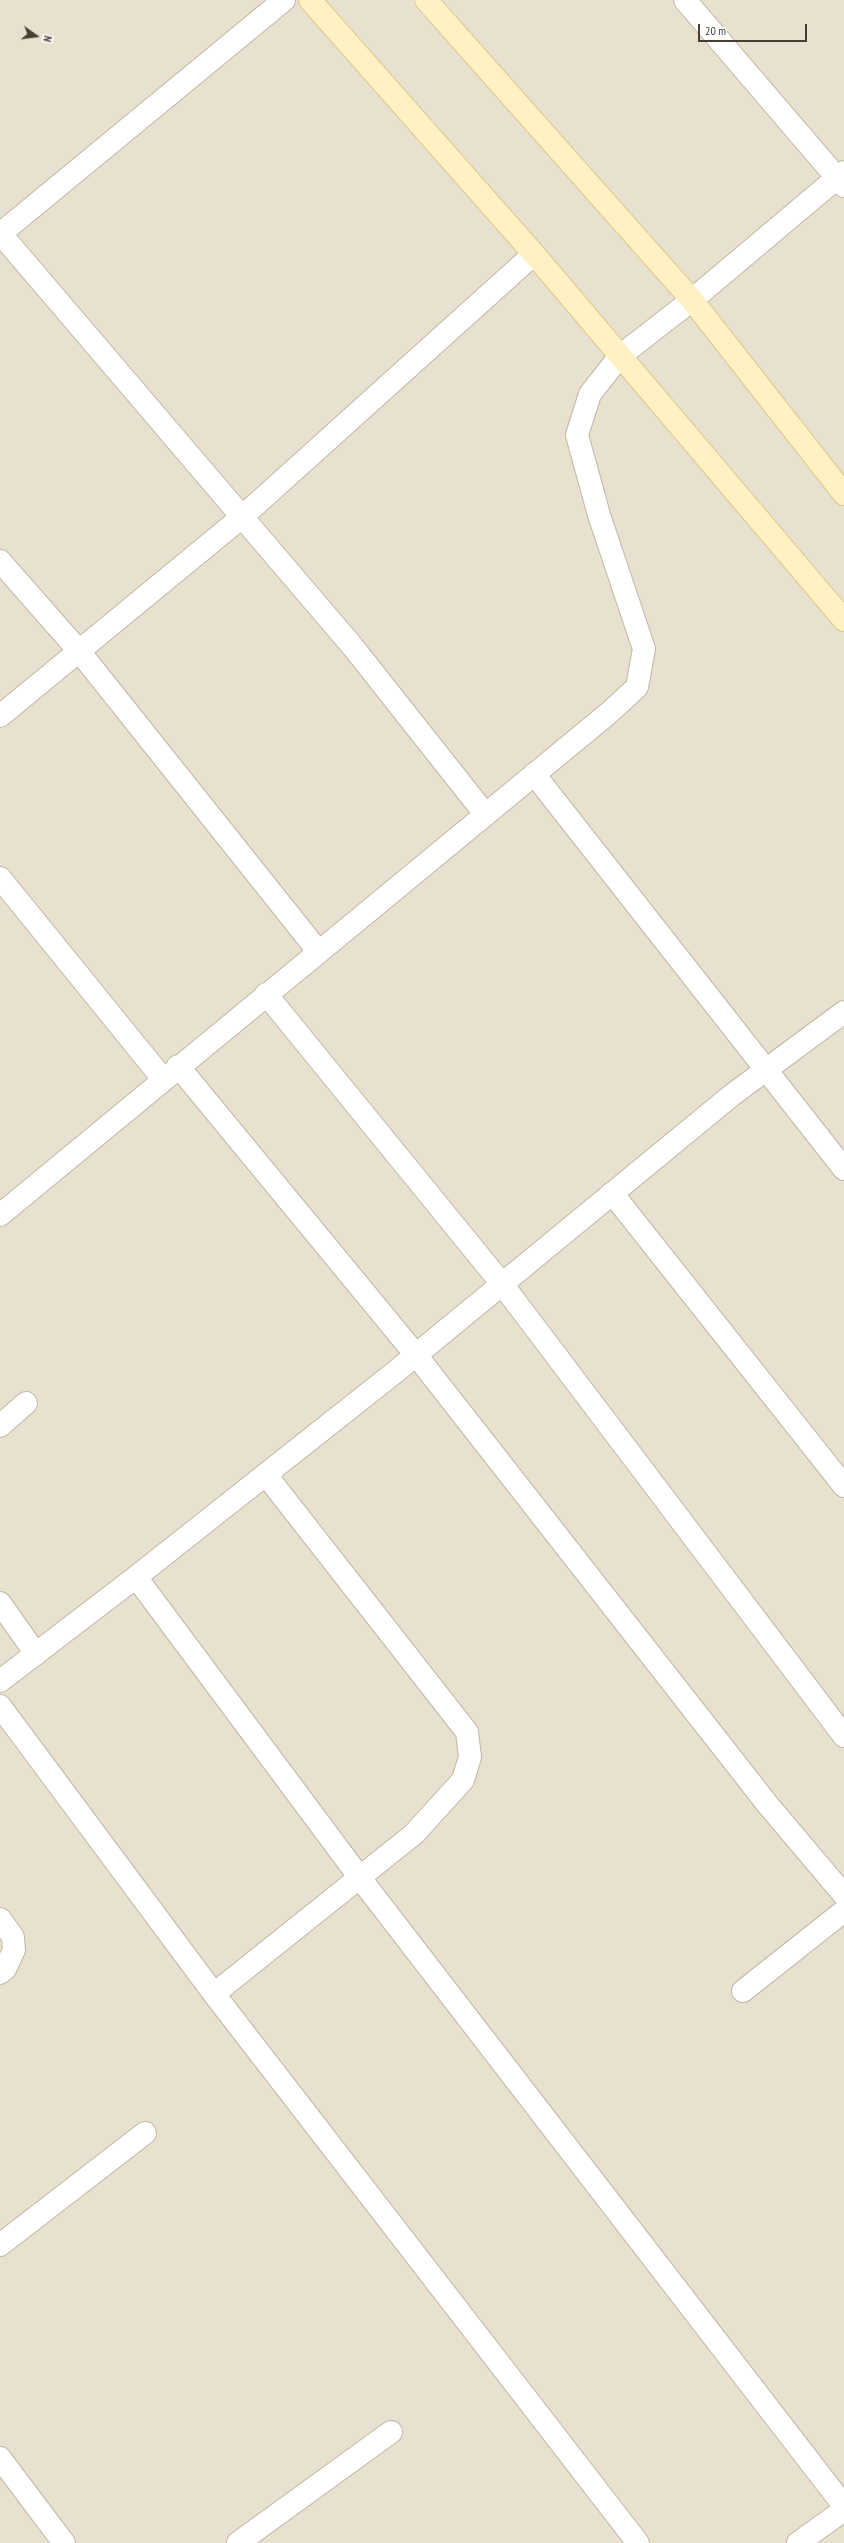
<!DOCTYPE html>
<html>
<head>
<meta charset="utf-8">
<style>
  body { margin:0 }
  #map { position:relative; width:844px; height:2543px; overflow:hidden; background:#f4efe2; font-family:"PT Sans Narrow",sans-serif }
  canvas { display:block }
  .north { position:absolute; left:16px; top:16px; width:40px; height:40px; -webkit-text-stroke:3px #fff; paint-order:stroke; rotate:104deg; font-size:11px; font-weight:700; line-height:16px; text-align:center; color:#463e32 }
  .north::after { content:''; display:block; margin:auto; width:14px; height:18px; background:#463e32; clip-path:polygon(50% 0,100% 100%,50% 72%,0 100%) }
  .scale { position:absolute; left:698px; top:24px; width:109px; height:18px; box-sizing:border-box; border:2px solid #463e32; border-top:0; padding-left:5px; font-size:12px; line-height:14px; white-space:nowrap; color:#463e32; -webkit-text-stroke:3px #fff; paint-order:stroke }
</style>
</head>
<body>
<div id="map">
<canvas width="844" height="2543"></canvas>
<div class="north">N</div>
<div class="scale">20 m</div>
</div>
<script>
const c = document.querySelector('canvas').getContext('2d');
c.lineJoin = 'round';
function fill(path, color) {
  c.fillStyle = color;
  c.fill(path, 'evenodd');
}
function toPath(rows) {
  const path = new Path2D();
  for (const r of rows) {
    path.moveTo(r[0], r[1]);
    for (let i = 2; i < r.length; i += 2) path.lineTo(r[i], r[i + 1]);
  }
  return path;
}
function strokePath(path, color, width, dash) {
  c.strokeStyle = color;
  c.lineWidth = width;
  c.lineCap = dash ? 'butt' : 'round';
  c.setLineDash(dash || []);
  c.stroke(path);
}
fill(toPath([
  [0,0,844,0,844,2543,0,2543]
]), '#e8e1d0');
const street = toPath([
  [685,0,844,186],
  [0,233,353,647,485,814],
  [0,234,284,0],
  [0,561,79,651,318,951],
  [0,716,242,517,534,254],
  [534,774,844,1169],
  [0,878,163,1079],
  [266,994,502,1284,844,1736],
  [178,1066,416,1355,768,1805,844,1895],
  [612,1193,844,1486],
  [0,1215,610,712,637,687,644,649,599,515,577,435,590,394,620,356,692,300,844,172],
  [0,1426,26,1403],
  [136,1577,360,1878,844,2506],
  [0,1603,36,1654],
  [0,1681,136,1577,394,1373,732,1095,844,1012],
  [0,1706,214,1994,638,2543],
  [0,1919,13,1937,14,1950,5,1969,0,1973],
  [743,1991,844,1911],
  [214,1994,414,1834,463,1780,470,1757,467,1732,266,1475],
  [0,2245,145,2133],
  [0,2458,64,2543],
  [238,2543,391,2432],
  [798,2543,844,2510]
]);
const secondary = toPath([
  [310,0,534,254,844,620],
  [426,0,692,300,844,494]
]);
strokePath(street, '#c0b7a4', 24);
strokePath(secondary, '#dcc98e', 24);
strokePath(street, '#fff', 22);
strokePath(secondary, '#fff1c1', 22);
</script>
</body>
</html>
